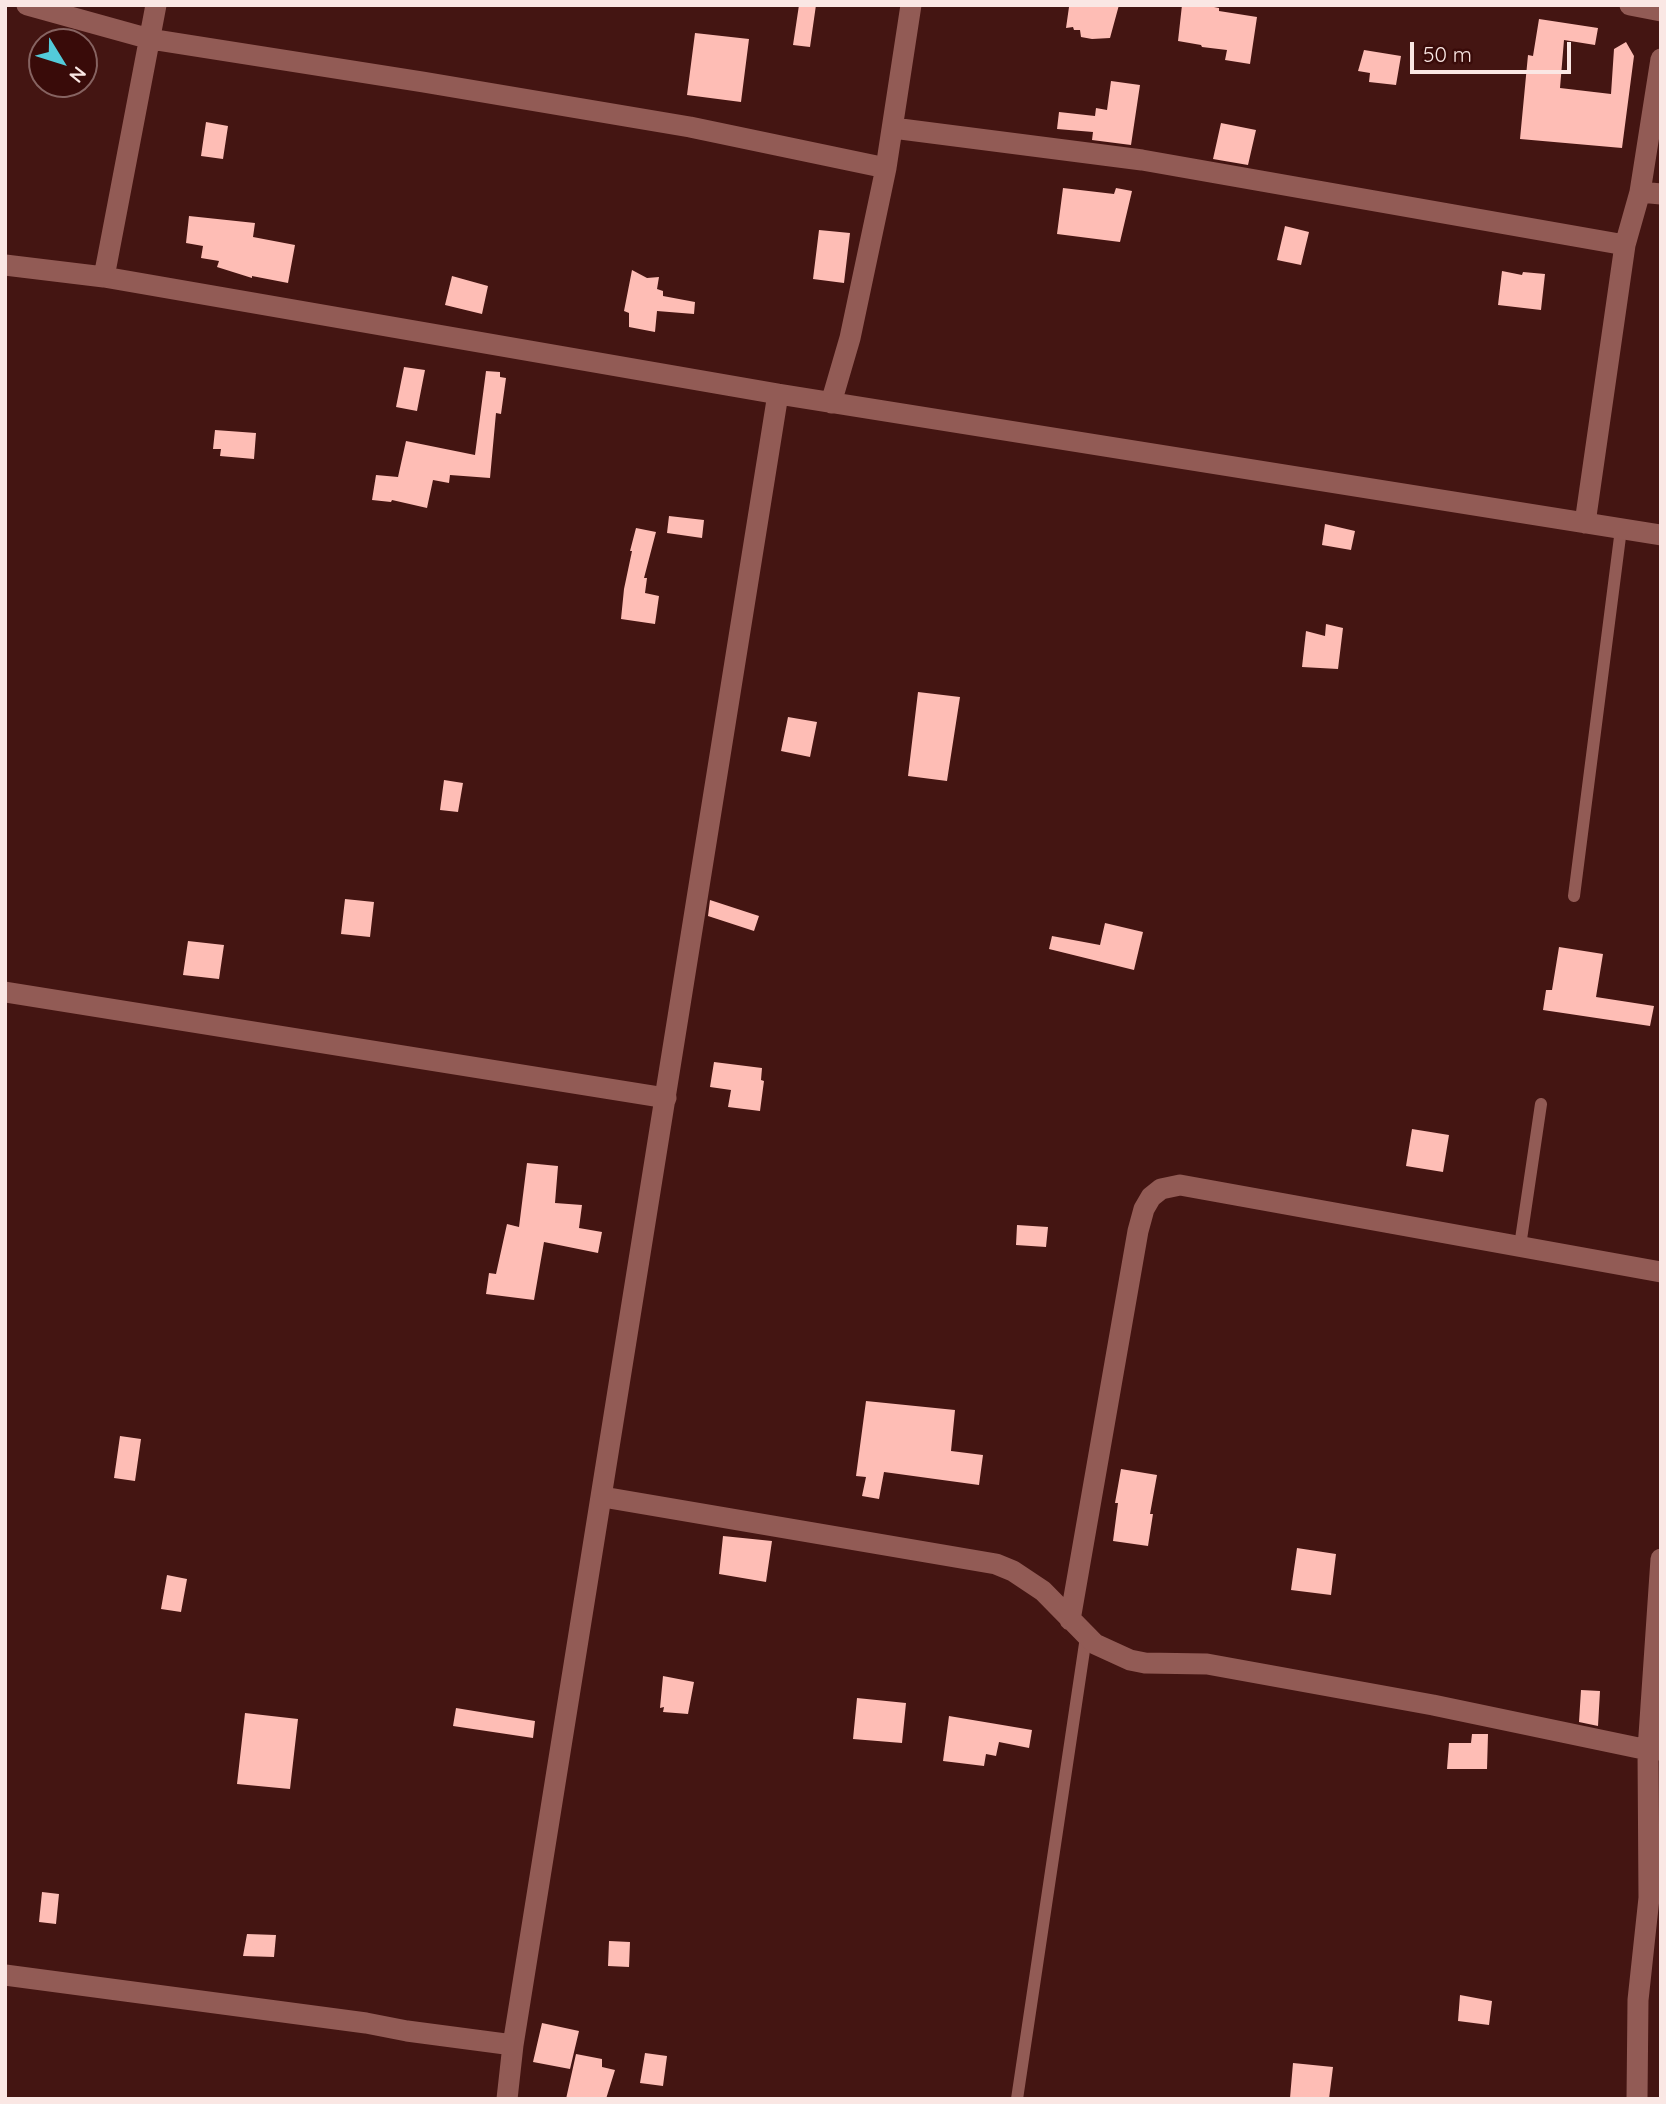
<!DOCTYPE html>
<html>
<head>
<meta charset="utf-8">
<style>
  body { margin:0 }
  #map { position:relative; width:1666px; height:2104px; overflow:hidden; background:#441512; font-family:Quicksand,sans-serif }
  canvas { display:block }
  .frame { position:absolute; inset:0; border:7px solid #fae7e4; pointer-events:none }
  .north { position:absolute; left:28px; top:28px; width:70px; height:70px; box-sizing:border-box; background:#390b09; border:2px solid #866361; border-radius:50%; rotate:128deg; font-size:19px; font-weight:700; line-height:28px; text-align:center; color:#fae7e4 }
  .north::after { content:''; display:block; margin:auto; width:24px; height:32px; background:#53cbda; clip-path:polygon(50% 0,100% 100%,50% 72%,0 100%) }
  .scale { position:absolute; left:1410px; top:42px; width:161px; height:32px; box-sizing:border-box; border:4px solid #fae7e4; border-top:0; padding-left:9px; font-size:21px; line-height:24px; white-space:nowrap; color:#fae7e4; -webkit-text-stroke:5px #390b09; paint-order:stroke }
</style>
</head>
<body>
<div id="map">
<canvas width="1666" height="2104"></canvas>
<div class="frame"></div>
<div class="north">N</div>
<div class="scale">50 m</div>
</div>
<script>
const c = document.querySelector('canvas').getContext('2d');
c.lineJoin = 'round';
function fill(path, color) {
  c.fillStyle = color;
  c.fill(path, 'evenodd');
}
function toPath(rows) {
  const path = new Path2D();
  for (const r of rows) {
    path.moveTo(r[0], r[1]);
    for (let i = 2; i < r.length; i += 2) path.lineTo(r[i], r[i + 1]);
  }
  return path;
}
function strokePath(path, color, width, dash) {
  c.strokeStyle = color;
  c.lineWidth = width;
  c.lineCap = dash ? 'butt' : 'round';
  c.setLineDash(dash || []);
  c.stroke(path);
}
fill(toPath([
  [799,5,816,5,810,47,793,45],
  [1075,5,1119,5,1110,38,1092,39,1081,37,1080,30,1074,30,1073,27,1066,28,1069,7],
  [1182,5,1204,5,1219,8,1219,11,1257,17,1250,64,1225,60,1227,50,1202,47,1201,45,1178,41],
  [1539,19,1598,28,1595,45,1564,40,1560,88,1611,94,1614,49,1626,42,1634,56,1622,148,1520,139,1528,55,1533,56],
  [695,33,749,39,741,102,687,95],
  [1364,50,1401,56,1396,85,1369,82,1370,73,1358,71],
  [1111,81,1140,85,1131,145,1092,140,1093,132,1057,129,1059,112,1095,116,1096,108,1107,110],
  [206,122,228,126,223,159,201,156],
  [1221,123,1256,130,1248,165,1213,159],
  [1063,188,1114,194,1116,188,1132,191,1120,242,1057,234],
  [189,216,255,223,253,237,295,245,288,283,252,276,252,278,217,267,219,261,201,258,203,246,186,243],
  [1285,226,1309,232,1301,265,1277,260],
  [819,230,850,233,844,283,813,279],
  [632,270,647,278,659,277,657,289,663,291,663,296,695,302,694,314,657,311,655,332,629,327,629,313,624,311],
  [1502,271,1522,275,1523,272,1545,274,1541,310,1498,305],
  [452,276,488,286,482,314,445,305],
  [404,367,425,370,417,411,396,407],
  [486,371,500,372,500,377,506,378,501,414,496,413,490,478,450,475,449,483,433,480,427,508,392,500,391,502,372,500,376,475,398,477,406,441,475,455],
  [215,430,256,433,254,459,220,456,221,449,213,449],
  [669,516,704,520,702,538,667,533],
  [1325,524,1355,531,1351,550,1322,545],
  [636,528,656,532,644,578,647,578,645,593,659,596,655,624,621,619,624,589,632,551,630,551],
  [1326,624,1343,628,1338,669,1302,667,1306,631,1325,636],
  [918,692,960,697,947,781,908,776],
  [788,717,817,722,810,757,781,751],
  [444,780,463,783,458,812,440,810],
  [345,899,374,902,370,937,341,934],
  [710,900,759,916,754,931,708,916],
  [1105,923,1143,932,1134,970,1049,949,1052,936,1100,945],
  [188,941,224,945,219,979,183,975],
  [1559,947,1603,954,1596,997,1654,1006,1650,1026,1543,1010,1546,990,1552,990],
  [714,1062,762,1068,761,1080,764,1081,760,1111,728,1107,731,1090,710,1087],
  [1412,1129,1449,1135,1443,1172,1406,1166],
  [527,1163,558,1166,555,1203,582,1205,579,1228,602,1232,598,1253,544,1242,534,1300,486,1294,489,1273,496,1274,507,1224,519,1227],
  [1017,1225,1048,1227,1046,1247,1016,1245],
  [866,1401,955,1410,951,1451,983,1455,979,1485,884,1472,879,1499,862,1496,866,1477,856,1476],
  [120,1436,141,1439,135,1481,114,1478],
  [1121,1469,1157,1475,1150,1514,1153,1514,1148,1546,1113,1541,1118,1503,1115,1503],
  [723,1536,772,1541,766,1582,719,1574],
  [1297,1548,1336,1554,1331,1595,1291,1590],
  [167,1575,187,1579,181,1612,161,1609],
  [663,1676,694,1682,688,1714,663,1712,664,1707,660,1708],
  [1581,1690,1600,1691,1598,1726,1579,1722],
  [857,1698,906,1703,902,1743,853,1739],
  [456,1708,535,1721,533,1738,453,1726],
  [245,1713,298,1719,290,1789,237,1784],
  [949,1716,1032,1730,1029,1748,999,1742,996,1756,986,1754,984,1766,943,1761],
  [1472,1734,1488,1734,1487,1769,1447,1769,1449,1743,1471,1743],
  [42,1892,59,1894,56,1924,39,1922],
  [247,1934,276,1935,274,1957,243,1956],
  [609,1941,630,1942,629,1967,608,1966],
  [1460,1995,1492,2001,1489,2025,1458,2021],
  [542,2023,579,2031,570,2069,533,2062],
  [645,2053,667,2056,663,2086,640,2083],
  [576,2054,602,2059,602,2067,615,2070,606,2099,566,2099],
  [1293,2063,1333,2067,1329,2099,1290,2098]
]), '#febdb5');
strokePath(toPath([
  [1574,896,1621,529],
  [1520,1246,1541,1104],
  [1017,2099,1086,1637]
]), '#925b55', 12);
strokePath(toPath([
  [27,5,150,39,423,82,690,127,886,168],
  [1630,5,1661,11],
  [893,128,1142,160,1625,245],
  [1640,192,1661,194],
  [5,265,104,277,778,394,513,2045],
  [104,277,156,5],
  [778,394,1661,535],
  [831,403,850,338,886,168,911,5],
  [1585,523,1625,245,1640,192,1661,59],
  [5,992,666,1098],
  [603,1497,996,1564,1013,1571,1043,1591,1095,1644,1130,1660,1145,1663,1207,1664,1433,1705,1648,1750,1661,1750],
  [1070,1620,1138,1231,1144,1209,1151,1197,1161,1189,1180,1185,1661,1272],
  [5,1975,366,2023,407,2031,513,2045,507,2099],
  [1637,2099,1638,2000,1649,1898,1648,1750,1661,1559]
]), '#925b55', 21);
</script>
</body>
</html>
